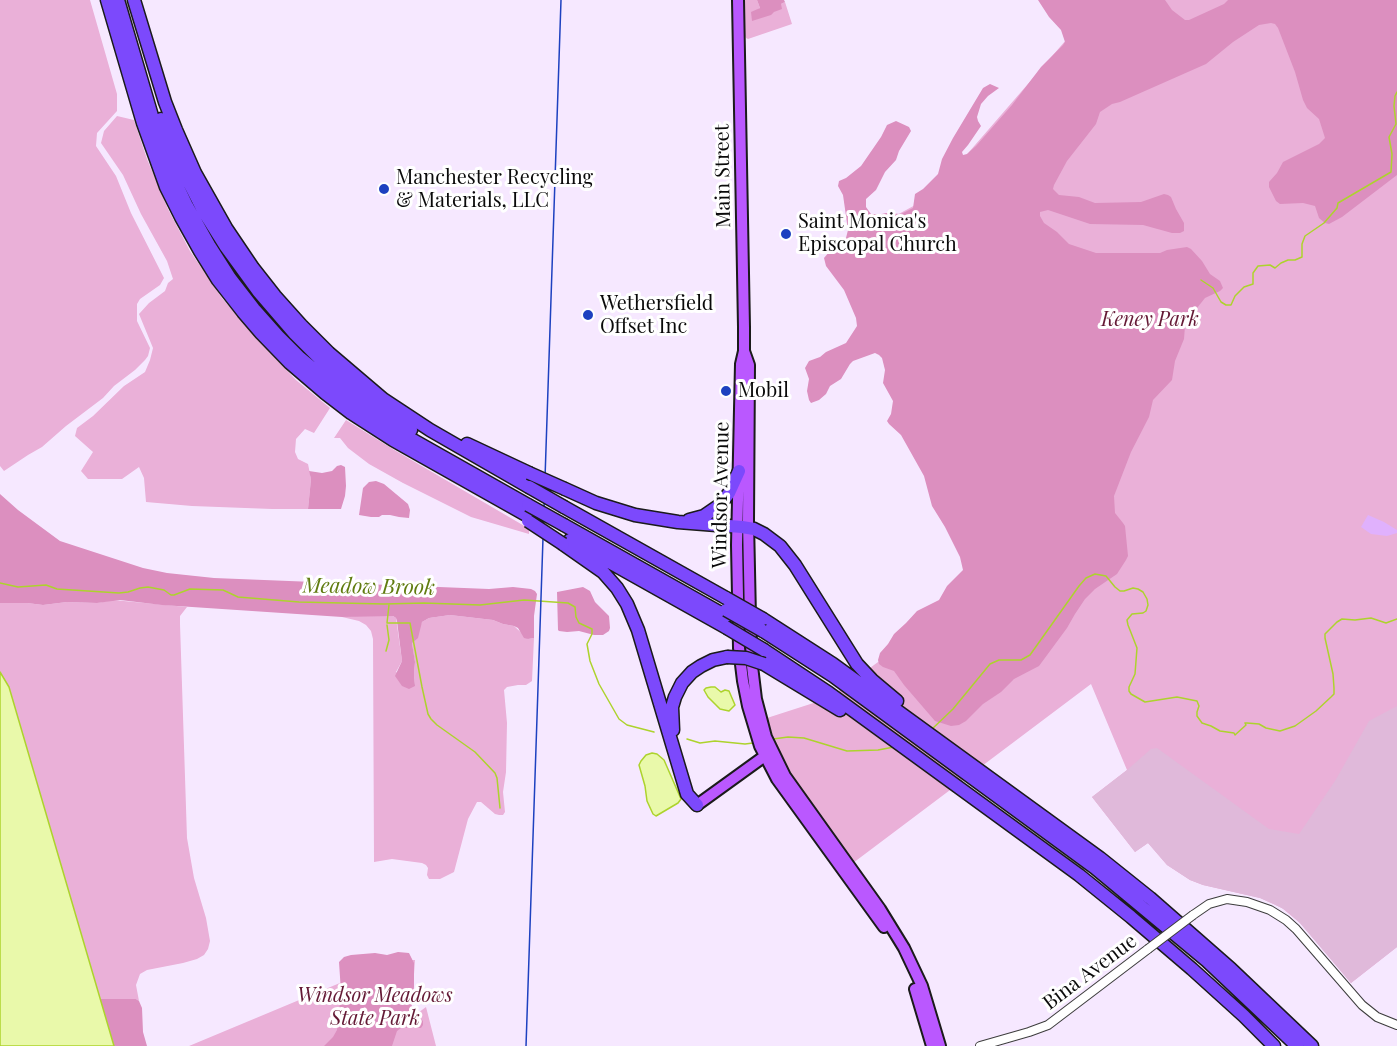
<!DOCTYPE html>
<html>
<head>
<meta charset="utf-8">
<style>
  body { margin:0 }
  canvas { display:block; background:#f6e8ff }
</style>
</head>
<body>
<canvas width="1397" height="1046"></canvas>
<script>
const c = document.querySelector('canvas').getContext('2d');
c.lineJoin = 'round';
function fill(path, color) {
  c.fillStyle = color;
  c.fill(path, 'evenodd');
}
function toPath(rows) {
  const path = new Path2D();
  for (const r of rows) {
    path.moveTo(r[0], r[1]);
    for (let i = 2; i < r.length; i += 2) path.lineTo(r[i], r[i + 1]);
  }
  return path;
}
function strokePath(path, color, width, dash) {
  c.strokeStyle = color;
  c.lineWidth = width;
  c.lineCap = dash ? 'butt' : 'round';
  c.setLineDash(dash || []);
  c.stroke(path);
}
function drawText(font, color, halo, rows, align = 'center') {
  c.font = font + ' "Playfair Display",serif';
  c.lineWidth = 6;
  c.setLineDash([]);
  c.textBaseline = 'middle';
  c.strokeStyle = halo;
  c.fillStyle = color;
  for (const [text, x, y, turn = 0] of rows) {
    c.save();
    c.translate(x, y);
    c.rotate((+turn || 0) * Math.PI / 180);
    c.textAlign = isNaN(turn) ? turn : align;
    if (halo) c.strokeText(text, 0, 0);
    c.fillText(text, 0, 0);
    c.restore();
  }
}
fill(toPath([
  [0,0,90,0,117,94,117,111,97,133,96,146,116,176,131,213,164,278,160,285,140,299,137,304,137,321,150,348,148,356,145,360,135,370,114,386,103,398,66,426,42,447,28,455,4,471,0,466],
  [743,0,757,0,760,8,757,10,774,12,781,4,785,2,792,24,748,39,746,38,745,36],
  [1049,0,1397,0,1397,947,1351,983,1300,923,1282,908,1260,898,1203,885,1190,880,1167,865,1148,843,1135,852,1092,797,1127,770,1091,684,853,863,782,765,768,722,767,718,829,698,998,574,871,229,930,197,1066,40],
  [117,116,134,120,147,159,168,209,190,251,222,298,259,341,296,380,330,408,314,433,305,429,296,439,295,452,298,459,308,464,311,479,308,509,272,509,192,506,146,502,144,478,139,467,122,479,88,479,81,471,93,452,75,436,77,428,93,416,124,386,145,372,150,360,153,348,139,314,149,303,165,291,168,283,173,279,167,261,141,214,123,175,101,143,104,131],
  [346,420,396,451,521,524,529,529,529,534,471,517,403,483,369,464,348,448,340,438,334,438],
  [113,600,187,607,180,616,180,624,187,838,194,878,206,918,210,941,208,949,204,955,197,959,183,963,147,970,140,974,136,985,139,1001,136,999,100,999,9,687,0,672,0,603,27,603,43,605,67,602,97,603],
  [369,615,393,616,396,618,402,661,396,672,415,685,414,674,415,663,412,643,422,622,429,618,450,615,493,620,503,624,514,626,528,639,534,638,532,681,526,685,518,685,507,687,504,690,507,723,506,772,503,792,505,812,503,815,499,815,495,814,481,802,477,802,468,819,454,872,440,879,429,879,427,875,428,868,426,865,422,863,392,859,374,862,373,639,371,631,366,625,359,621,342,617],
  [395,960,415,960,411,1018,426,1007,436,1046,189,1046]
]), '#eab0d8');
fill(toPath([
  [757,0,784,0,785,2,781,4,782,9,774,12,771,15,752,21,751,12,760,8],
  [1038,0,1165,0,1172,10,1185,20,1189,20,1224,4,1228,0,1397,0,1397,175,1342,217,1329,224,1325,223,1319,218,1315,206,1303,203,1280,204,1276,201,1269,187,1269,182,1277,173,1283,162,1319,144,1325,138,1319,119,1307,108,1303,100,1295,72,1278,28,1275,24,1271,23,1259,25,1233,42,1206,64,1120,102,1112,104,1100,112,1096,124,1067,161,1054,185,1053,189,1059,195,1079,197,1095,203,1141,202,1164,194,1168,195,1171,197,1176,209,1184,223,1184,231,1180,233,1172,233,1143,225,1090,224,1048,210,1040,212,1040,216,1044,223,1057,232,1069,244,1096,253,1160,253,1167,250,1187,247,1191,249,1202,261,1210,274,1220,281,1223,288,1220,291,1205,298,1197,308,1185,326,1184,339,1175,361,1172,380,1153,400,1149,417,1131,452,1114,496,1115,513,1123,523,1125,526,1128,556,1126,560,1117,574,1095,589,1085,599,1075,614,1067,628,1039,666,1014,679,1001,692,983,704,966,721,959,725,951,726,935,721,904,685,894,671,883,667,879,664,878,660,880,653,888,644,894,634,906,623,917,611,939,600,947,586,963,570,960,557,945,527,932,506,924,476,901,435,889,424,887,421,891,414,893,401,883,383,885,370,882,358,879,355,875,353,853,361,850,364,841,379,830,386,826,394,819,400,811,403,809,400,807,391,809,379,805,368,809,361,820,357,826,352,846,343,857,326,856,318,844,290,826,266,824,258,829,252,842,245,846,238,848,230,843,195,838,186,839,181,846,178,861,166,881,137,887,125,896,121,909,127,911,131,899,151,896,160,885,172,876,190,866,199,866,207,871,214,882,214,886,213,901,214,913,208,915,194,923,189,938,174,942,159,953,138,983,88,990,84,999,88,988,96,981,104,977,117,978,121,981,126,968,145,962,152,963,155,967,154,976,146,1012,105,1041,67,1063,45,1065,42,1061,30,1049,17],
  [341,465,345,467,346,486,345,496,341,509,308,509,311,479,309,471,322,473,332,471,337,466],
  [376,481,384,484,408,504,410,510,409,518,399,517,390,515,382,515,379,517,371,517,359,515,363,488,369,482],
  [0,494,18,510,60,541,143,568,167,573,214,578,489,589,513,587,531,589,535,591,537,594,534,616,534,638,528,639,524,638,518,628,514,626,503,624,493,620,450,615,429,618,422,622,418,638,412,643,415,662,414,674,415,686,409,689,402,686,395,676,402,661,397,621,396,618,393,616,342,617,162,605,120,600,97,603,67,602,43,605,27,603,0,603],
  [583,587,590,591,595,602,609,616,610,628,609,631,603,635,594,635,579,631,567,632,559,631,558,630,557,592],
  [398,952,409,953,414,963,414,987,411,1010,423,1021,423,1025,421,1028,401,1028,397,1031,392,1046,324,1046,333,1037,337,1030,341,992,339,962,344,957,351,955,375,953,387,955],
  [100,999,136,999,139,1001,142,1008,143,1032,147,1046,114,1046]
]), '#dc8fbf');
fill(toPath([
  [1368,515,1384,522,1397,530,1397,533,1387,536,1371,534,1361,527]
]), '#e0b1fd');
fill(toPath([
  [1397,706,1397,947,1351,983,1300,923,1287,911,1274,904,1260,898,1203,885,1190,880,1167,865,1148,843,1135,852,1092,797,1127,770,1151,749,1157,748,1269,829,1299,834,1335,781,1369,721]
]), '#e0b9da');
const water = toPath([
  [0,672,9,687,114,1046,0,1046,0,672],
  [711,687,715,687,721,692,725,690,729,691,735,705,729,711,720,709,708,697,704,690,706,688,711,687],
  [652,753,657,754,664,760,681,799,678,803,656,816,653,814,647,801,645,786,639,765,641,761,646,755,652,753]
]);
fill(water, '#e9f9aa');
strokePath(water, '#add32d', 1.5);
strokePath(toPath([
  [1201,280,1213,288,1221,302,1226,305,1231,305,1235,296,1244,287,1253,284,1253,273,1258,266,1270,265,1275,268,1281,263,1288,260,1295,260,1302,257,1302,244,1305,236,1324,223,1337,208,1338,203,1391,172,1392,154,1389,137,1396,124,1394,106,1395,96,1397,92],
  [0,583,18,587,46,585,57,589,119,593,128,592,140,588,148,587,164,590,171,595,174,595,190,589,223,590,238,597,299,602,384,604,424,603,480,605,524,600,568,603,575,607,576,617,579,623,592,629,592,634,587,644,590,661,599,684,619,719,627,725,654,732],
  [389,605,387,623,410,623,422,687,428,714,431,719,437,725,475,752,495,773,497,778,500,808],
  [386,651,389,640,387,625],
  [931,730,953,709,990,664,999,660,1021,660,1030,655,1079,586,1086,578,1095,574,1106,576,1115,587,1120,591,1124,591,1133,588,1138,589,1143,592,1147,599,1148,605,1146,611,1143,613,1132,614,1127,620,1128,625,1137,648,1135,674,1129,687,1129,691,1131,694,1145,702,1177,697,1197,701,1199,706,1197,712,1197,716,1202,723,1211,726,1220,731,1234,733,1235,735,1246,725,1245,723,1247,723,1259,724,1266,728,1280,731,1295,726,1316,711,1331,697,1334,694,1334,688,1333,674,1325,638,1325,634,1337,622,1342,619,1355,620,1371,618,1386,623,1397,619],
  [687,739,700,743,715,741,745,744,753,743],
  [773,739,788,737,804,738,847,751,878,750,894,747]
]), '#add32d', 1.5);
const tertiary = toPath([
  [1193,915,1209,904,1227,899,1247,902,1270,910,1286,920,1296,929,1362,1005,1377,1017,1397,1025],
  [980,1046,1029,1032,1048,1025,1148,949]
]);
const primary = toPath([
  [738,0,744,327,744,351,749,365,748,521,750,618,752,666,756,699,766,737,785,776,880,909,904,948,922,986,940,1046],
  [744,351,741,364,737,545,739,648,743,681,748,706,760,746,777,779,884,927],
  [697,805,769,753],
  [915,989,932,1046]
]);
const motorway = toPath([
  [107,0,143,123,166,187,181,217,200,251,218,280,243,312,261,333,290,363,325,393,351,413,393,440,528,516],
  [118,0,152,116,175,181,187,206,209,245,230,278,254,309,278,336,300,358,357,405,397,431,528,505],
  [134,0,165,102,176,130,195,173,226,228,253,268,275,296,301,325,329,353,383,399,430,430,529,487],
  [161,119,178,161,204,212,226,247,258,291,295,334,324,363,363,396,411,430],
  [467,444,529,473],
  [565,489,596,503,635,515,678,522,742,527,754,529,764,534,780,546,795,565,857,664,872,680,897,701],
  [564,507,726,598],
  [689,520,704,516,720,505,729,493,739,471],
  [564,525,726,616],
  [570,540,727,628],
  [563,544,603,572,617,588,627,604,638,630,687,794,697,805],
  [763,619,833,664,1100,858,1150,898,1231,969,1312,1046],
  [763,631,833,676,1095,868,1207,961,1297,1046],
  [764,650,829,693,1079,875,1131,917,1192,969,1244,1016,1274,1046],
  [764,664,840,710],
  [673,730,672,707,675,697,682,683,692,672,701,666,713,660,727,657]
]);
strokePath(tertiary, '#3d3d3d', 10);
strokePath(primary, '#1b1b1b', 14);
strokePath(motorway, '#1b1b1b', 15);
strokePath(tertiary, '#fff', 8);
strokePath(primary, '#ba58ff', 10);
strokePath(motorway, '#7c49fc', 12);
strokePath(toPath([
  [526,1046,561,0]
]), '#1d41c0', 1.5);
const tertiaryBridge = toPath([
  [1148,949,1193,915]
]);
const motorwayBridge = toPath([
  [529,473,565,489],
  [529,487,564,507],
  [528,505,564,525],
  [528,521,563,544],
  [726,598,763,619],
  [726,610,763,631],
  [727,628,764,650],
  [727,657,746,658,764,664]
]);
strokePath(tertiaryBridge, '#3d3d3d', 10, []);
strokePath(motorwayBridge, '#1b1b1b', 15, []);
strokePath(tertiaryBridge, '#fff', 8);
strokePath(motorwayBridge, '#7c49fc', 12);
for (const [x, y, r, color] of [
  [384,189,6,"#1d41c0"],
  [786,234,6,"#1d41c0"],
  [588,315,6,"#1d41c0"],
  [726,391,6,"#1d41c0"]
]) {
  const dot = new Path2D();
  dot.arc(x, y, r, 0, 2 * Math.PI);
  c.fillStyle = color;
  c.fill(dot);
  strokePath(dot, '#fff', 2);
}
drawText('20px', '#0a0a0a', '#fff', [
  ["Main Street",723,176,-91],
  ["Windsor Avenue",721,495,-89],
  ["Bina Avenue",1090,972,-37]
]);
drawText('20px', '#0a0a0a', '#fff', [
  ["Manchester Recycling",396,178],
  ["& Materials, LLC",396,201],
  ["Saint Monica's",798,222],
  ["Episcopal Church",798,245],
  ["Wethersfield",600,304],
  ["Offset Inc",600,327],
  ["Mobil",738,391]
], 'left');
drawText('italic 20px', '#641935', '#fff', [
  ["Keney Park",1150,320],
  ["Windsor Meadows",375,996],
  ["State Park",375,1019]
]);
drawText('italic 21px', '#607c10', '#fff', [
  ["Meadow Brook",369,587,1]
]);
</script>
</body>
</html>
